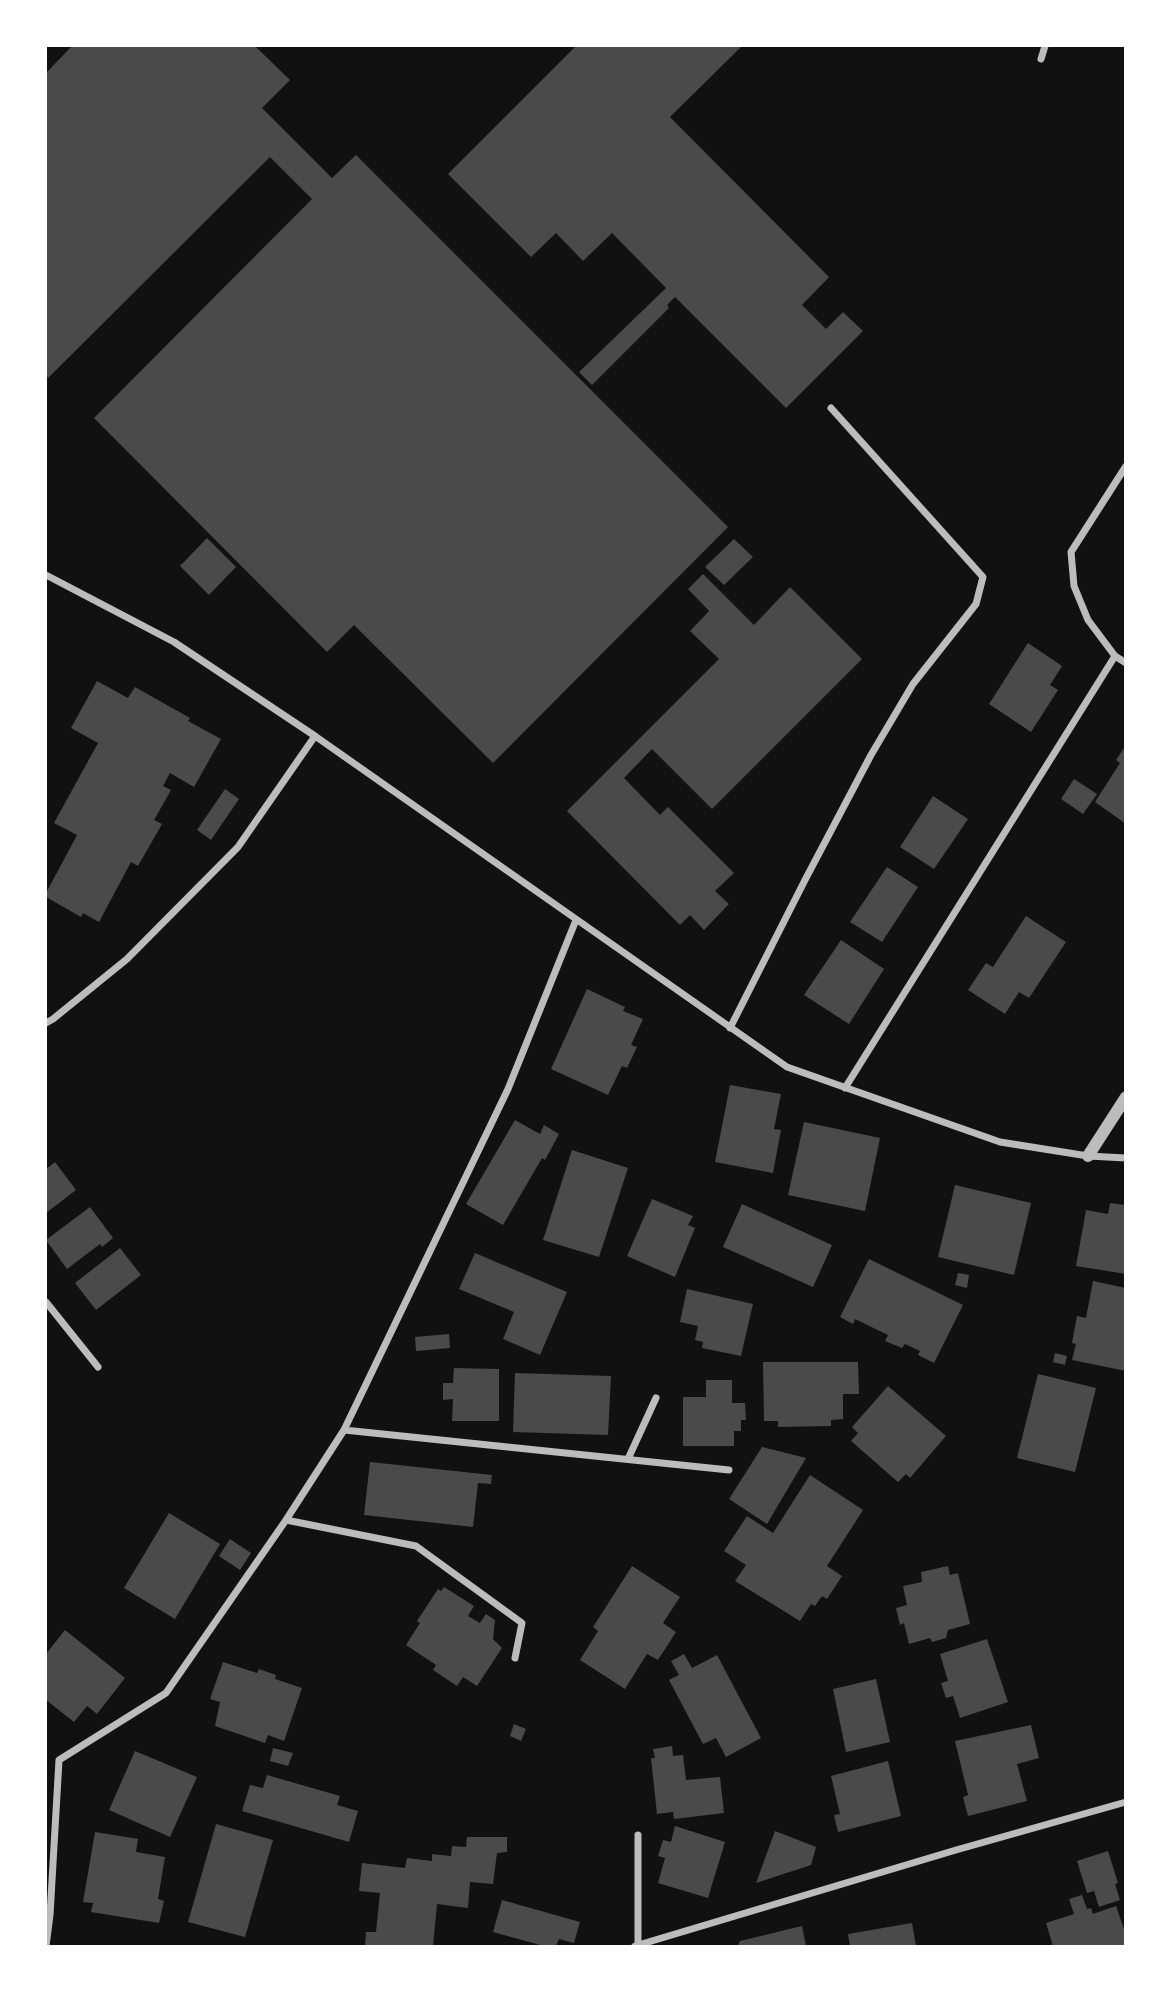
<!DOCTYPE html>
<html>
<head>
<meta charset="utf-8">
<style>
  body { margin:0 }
  #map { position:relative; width:1171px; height:1992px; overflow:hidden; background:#111; font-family:Commissioner,sans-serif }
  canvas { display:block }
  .frame { position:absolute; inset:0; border:47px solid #fff; pointer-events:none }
</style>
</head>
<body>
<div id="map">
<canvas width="1171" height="1992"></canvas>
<div class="frame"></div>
</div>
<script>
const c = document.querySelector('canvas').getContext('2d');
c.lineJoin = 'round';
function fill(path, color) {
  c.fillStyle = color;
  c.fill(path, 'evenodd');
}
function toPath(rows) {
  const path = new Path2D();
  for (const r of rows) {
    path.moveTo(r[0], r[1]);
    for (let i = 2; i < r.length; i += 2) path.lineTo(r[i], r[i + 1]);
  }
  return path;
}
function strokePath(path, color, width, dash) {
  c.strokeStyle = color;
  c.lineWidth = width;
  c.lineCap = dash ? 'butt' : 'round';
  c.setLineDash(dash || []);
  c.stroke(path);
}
fill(toPath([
  [72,46,255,46,290,80,262,108,332,178,356,155,728,527,493,763,354,625,327,652,94,418,312,199,270,157,48,378,46,375,46,73],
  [576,46,742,46,670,117,829,277,802,305,826,329,843,312,863,331,786,408,675,297,667,305,669,308,592,385,579,372,666,288,612,233,583,261,556,233,531,257,448,174],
  [207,538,236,567,209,595,180,566],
  [734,539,753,557,724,585,705,567],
  [703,574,754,625,790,587,862,659,712,809,652,749,624,778,660,815,668,807,734,873,715,891,729,904,704,930,690,915,680,925,567,811,719,659,690,631,709,611,688,589],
  [1028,643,1062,666,1050,685,1058,690,1031,732,989,704],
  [97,681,128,698,135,687,190,718,188,721,221,739,194,787,170,773,163,786,171,790,154,820,162,824,138,866,131,862,99,922,83,913,81,917,46,897,46,893,77,835,54,823,98,743,71,728],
  [1126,745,1126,824,1095,802,1120,763,1116,760],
  [1074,779,1097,794,1083,814,1061,799],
  [225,789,239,799,211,840,197,830],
  [933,796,968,819,934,869,900,847],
  [887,867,918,887,882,942,850,922],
  [1026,916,1066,942,1029,998,1019,992,1005,1014,968,990,986,963,993,967],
  [841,940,884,969,849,1024,804,995],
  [587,989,625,1007,623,1011,643,1019,631,1045,637,1047,627,1068,622,1066,608,1095,551,1069],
  [730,1085,781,1094,774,1129,781,1130,773,1173,715,1162],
  [515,1120,540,1134,544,1125,559,1134,545,1160,542,1158,503,1225,466,1204],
  [804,1122,880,1138,865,1211,788,1195],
  [572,1150,628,1168,599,1257,543,1240],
  [55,1162,76,1190,46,1213,46,1169],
  [955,1185,1031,1203,1014,1275,938,1257],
  [652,1199,693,1216,688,1225,695,1228,675,1277,627,1256],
  [1110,1203,1125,1205,1124,1217,1126,1217,1126,1274,1076,1266,1086,1210,1108,1214],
  [742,1204,832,1245,813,1287,723,1247],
  [90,1207,113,1238,102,1247,100,1244,67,1269,46,1240],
  [120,1248,141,1275,96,1310,75,1283],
  [475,1253,567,1292,540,1355,503,1339,514,1312,459,1289],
  [869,1259,963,1305,934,1363,918,1355,920,1351,905,1344,902,1348,885,1341,888,1335,855,1319,853,1324,840,1317],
  [958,1273,969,1275,967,1288,955,1285],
  [1093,1281,1126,1288,1126,1371,1072,1360,1076,1344,1072,1343,1077,1316,1086,1318],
  [687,1289,753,1304,741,1356,702,1348,703,1342,695,1340,698,1326,680,1322],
  [449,1334,450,1348,416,1351,415,1337],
  [1055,1353,1067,1356,1065,1365,1053,1362],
  [763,1362,858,1362,859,1394,843,1394,843,1419,831,1420,831,1426,778,1427,778,1421,764,1421],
  [454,1368,499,1369,499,1421,452,1421,453,1399,443,1400,443,1383,453,1383],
  [515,1373,611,1376,608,1435,513,1432],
  [1038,1374,1096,1388,1075,1472,1017,1458],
  [706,1380,732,1380,732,1403,745,1403,746,1420,741,1420,741,1431,734,1431,734,1446,683,1446,683,1397,706,1397],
  [888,1386,946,1436,910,1478,906,1474,898,1482,851,1441,858,1433,852,1427],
  [762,1447,806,1458,767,1524,729,1499],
  [370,1462,492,1475,491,1484,478,1483,473,1527,364,1515],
  [810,1475,863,1510,827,1566,842,1576,827,1599,822,1596,815,1606,811,1604,800,1621,735,1581,746,1565,724,1551,747,1516,773,1533],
  [169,1513,220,1544,175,1619,124,1588],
  [230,1539,251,1553,240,1570,219,1556],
  [632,1566,680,1597,663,1623,676,1632,658,1660,647,1654,625,1689,580,1660,598,1631,593,1627],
  [948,1566,950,1575,958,1573,970,1624,948,1630,946,1638,932,1642,930,1638,909,1644,904,1623,900,1625,896,1608,907,1605,903,1586,922,1582,921,1572],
  [444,1587,474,1606,468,1616,480,1623,486,1614,495,1620,493,1639,502,1648,477,1686,463,1677,457,1686,433,1670,436,1665,406,1645,420,1623,417,1621,438,1589,441,1591],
  [65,1630,125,1678,97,1714,87,1706,74,1722,46,1700,46,1654],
  [987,1639,1008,1702,960,1718,953,1696,946,1698,941,1683,948,1681,940,1654],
  [684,1654,692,1668,717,1655,761,1738,726,1757,716,1738,703,1744,669,1680,679,1675,671,1661],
  [223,1662,257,1673,259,1669,276,1675,275,1679,302,1688,284,1741,268,1735,265,1743,215,1726,220,1702,210,1699],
  [876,1679,890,1742,846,1752,833,1689],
  [514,1724,526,1729,521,1741,510,1736],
  [1031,1725,1039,1758,1017,1764,1027,1801,968,1816,963,1797,968,1795,955,1741],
  [672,1746,673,1756,683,1755,686,1780,720,1777,724,1813,674,1819,673,1812,657,1814,651,1758,655,1758,653,1749],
  [273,1748,293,1753,288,1766,270,1761],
  [135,1751,197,1777,170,1837,109,1810],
  [888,1761,901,1816,838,1832,834,1815,840,1814,831,1776],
  [267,1775,340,1796,337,1805,358,1811,349,1842,242,1811,250,1785,263,1788],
  [216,1824,273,1840,245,1937,188,1922],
  [675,1826,725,1842,708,1898,658,1883,665,1858,658,1856,663,1840,671,1842],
  [775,1831,816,1847,811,1865,756,1883],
  [95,1832,138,1839,136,1852,165,1857,158,1899,164,1901,159,1923,91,1912,93,1903,83,1902],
  [467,1837,507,1837,507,1852,497,1853,493,1884,470,1882,468,1908,437,1904,433,1946,365,1946,366,1932,376,1932,380,1893,359,1891,362,1863,405,1868,407,1858,432,1861,432,1854,451,1856,452,1846,466,1847],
  [1108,1851,1118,1883,1115,1884,1120,1900,1099,1907,1094,1891,1087,1893,1077,1861],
  [1082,1895,1087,1909,1091,1908,1093,1914,1116,1906,1126,1935,1126,1946,1053,1946,1046,1923,1074,1914,1069,1899],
  [502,1900,580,1922,574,1943,559,1939,556,1946,544,1946,493,1932],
  [912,1923,916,1946,850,1946,848,1934],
  [802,1926,806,1946,738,1946,740,1941]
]), '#4a4a4a');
strokePath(toPath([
  [1041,59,1045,46],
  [1126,466,1071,552,1074,586,1088,620,1115,656,1126,663],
  [46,575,174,642,315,736,787,1067,1000,1142,1088,1156,1126,1158],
  [46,1023,53,1019,127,959,238,847,315,736],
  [730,1028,805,880,871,755,913,684,976,604,983,577,831,408],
  [845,1088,1115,656],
  [46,1302,98,1367],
  [344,1430,729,1470],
  [628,1459,656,1398],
  [286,1520,416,1546,522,1623,515,1658],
  [638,1835,638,1945],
  [46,1946,50,1915,59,1760,166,1693,286,1520,344,1430,508,1089,576,920],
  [635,1946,956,1850,1126,1802]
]), '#bcbcbc', 7);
strokePath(toPath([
  [1088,1156,1126,1097]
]), '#bcbcbc', 12);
</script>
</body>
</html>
